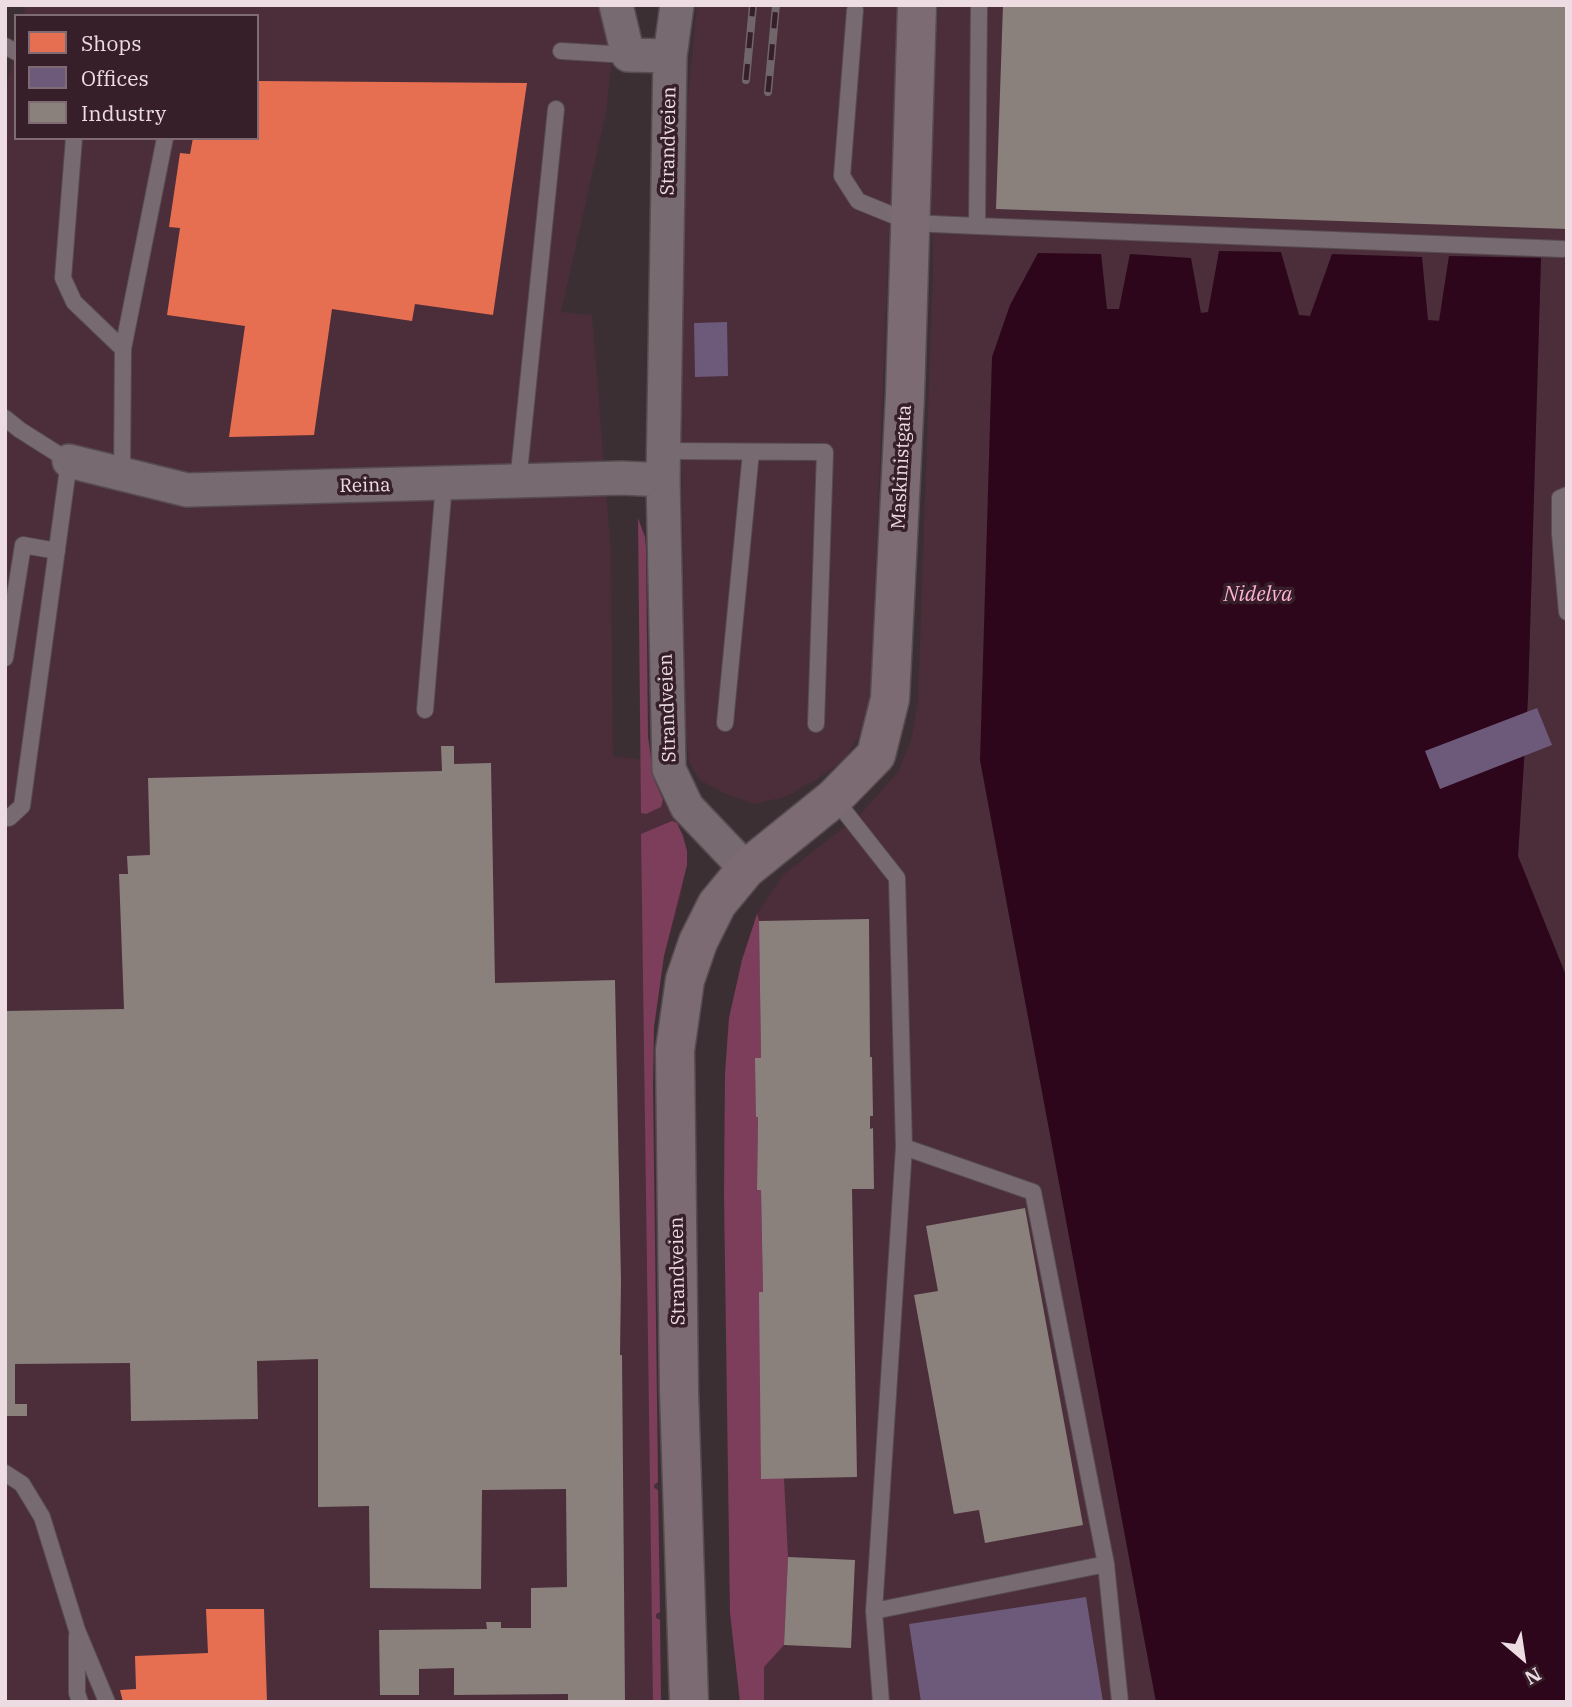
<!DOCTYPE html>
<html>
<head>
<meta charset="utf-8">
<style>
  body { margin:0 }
  #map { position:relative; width:1572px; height:1707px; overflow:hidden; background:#3b2f34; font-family:"IBM Plex Serif",serif }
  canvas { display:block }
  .frame { position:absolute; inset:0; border:7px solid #eddce2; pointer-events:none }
  .legend { position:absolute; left:14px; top:14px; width:245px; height:126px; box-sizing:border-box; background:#361f29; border:2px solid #7f6b73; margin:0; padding:9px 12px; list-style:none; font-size:21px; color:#eddce2 }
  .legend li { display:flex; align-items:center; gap:14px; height:35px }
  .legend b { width:35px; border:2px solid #7f6b73 }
  .north { position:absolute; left:1488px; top:1623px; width:70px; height:70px; -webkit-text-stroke:5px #361f29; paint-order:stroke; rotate:151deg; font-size:19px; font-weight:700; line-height:28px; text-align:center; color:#eddce2 }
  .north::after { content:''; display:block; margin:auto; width:24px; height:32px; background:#eddce2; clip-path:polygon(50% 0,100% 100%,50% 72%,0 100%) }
</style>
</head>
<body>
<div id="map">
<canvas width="1572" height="1707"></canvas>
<div class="frame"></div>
<ul class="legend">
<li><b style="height:19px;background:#e76f51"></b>Shops</li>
<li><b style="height:19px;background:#6d597a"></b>Offices</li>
<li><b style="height:19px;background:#8a817c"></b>Industry</li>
</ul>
<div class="north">N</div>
</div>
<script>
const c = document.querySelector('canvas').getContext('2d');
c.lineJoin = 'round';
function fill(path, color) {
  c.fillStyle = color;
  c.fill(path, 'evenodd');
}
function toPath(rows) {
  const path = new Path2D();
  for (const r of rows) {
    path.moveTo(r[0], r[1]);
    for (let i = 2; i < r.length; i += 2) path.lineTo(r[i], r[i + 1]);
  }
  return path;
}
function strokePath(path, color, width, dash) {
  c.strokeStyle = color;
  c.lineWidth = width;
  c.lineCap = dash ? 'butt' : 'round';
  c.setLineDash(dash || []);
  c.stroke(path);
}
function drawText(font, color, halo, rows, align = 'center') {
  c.font = font + ' "IBM Plex Serif",serif';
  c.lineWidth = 7;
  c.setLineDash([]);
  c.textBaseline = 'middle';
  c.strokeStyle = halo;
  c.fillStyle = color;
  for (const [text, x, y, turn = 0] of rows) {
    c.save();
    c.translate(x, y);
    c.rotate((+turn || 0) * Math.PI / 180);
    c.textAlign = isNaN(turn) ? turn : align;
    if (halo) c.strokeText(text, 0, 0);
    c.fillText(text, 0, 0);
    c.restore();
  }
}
fill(toPath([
  [26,5,599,5,609,31,615,32,606,112,561,312,592,315,611,554,613,756,651,761,658,792,677,823,687,851,682,892,664,956,654,1027,653,1085,661,1702,5,1702,5,93,16,45,16,138,257,138,257,16,23,16],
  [697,5,898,5,870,708,859,736,844,760,817,779,785,797,754,804,724,793,700,780,689,762,686,737,680,339,682,159],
  [938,5,1567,5,1567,978,1518,856,1528,698,1541,258,1449,256,1440,321,1428,320,1421,257,1310,316,1106,309,1101,254,980,760,1156,1702,740,1702,730,1613,724,1195,725,1074,729,1018,742,960,757,914,784,874,859,816,898,772,911,741,918,701,933,268,931,184]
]), '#4b2e3a');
fill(toPath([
  [638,518,645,537,646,547,648,737,654,779,663,800,661,807,646,814,641,813],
  [672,821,677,823,683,836,687,851,687,865,664,956,654,1027,653,1085,658,1482,654,1485,654,1488,658,1490,660,1612,656,1614,656,1618,660,1620,661,1702,653,1702,641,834],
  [757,914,759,921,761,1058,756,1117,758,1117,757,1190,761,1190,763,1292,759,1292,784,1478,788,1557,784,1645,764,1667,764,1702,740,1702,730,1613,724,1195,725,1074,729,1018,742,960]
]), '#7c3e5a');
fill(toPath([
  [1219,251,1281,252,1299,315,1310,316,1332,254,1422,257,1428,320,1439,321,1449,256,1541,258,1528,698,1518,856,1567,978,1567,1702,1156,1702,980,760,992,357,1010,305,1038,253,1101,254,1107,309,1119,309,1130,254,1191,258,1201,313,1208,312]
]), '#2e061b');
fill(toPath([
  [257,81,527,83,493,315,415,304,412,321,332,309,314,435,229,437,245,326,167,315,180,228,169,227,180,153,190,154,193,138,257,138],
  [206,1609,264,1609,267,1702,123,1702,120,1690,136,1689,135,1656,208,1653]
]), '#e76f51');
fill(toPath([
  [727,322,728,376,695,377,694,323],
  [1537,708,1552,745,1440,789,1425,751],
  [1086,1597,1103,1702,921,1702,909,1624]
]), '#6d597a');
fill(toPath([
  [1003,5,1567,5,1567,229,996,209],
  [441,746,454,746,454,764,491,763,495,983,615,980,621,1281,620,1355,622,1355,625,1702,568,1702,568,1694,454,1695,454,1668,419,1669,419,1695,380,1695,379,1630,487,1629,486,1622,501,1622,501,1628,531,1628,531,1588,567,1587,566,1489,482,1490,481,1589,370,1588,369,1506,318,1507,318,1359,257,1361,258,1419,131,1421,130,1363,15,1364,15,1404,27,1404,27,1416,5,1416,5,1011,124,1009,119,874,128,874,127,856,150,855,148,778,442,771],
  [869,919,870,1057,872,1057,873,1116,870,1116,870,1129,873,1128,874,1189,852,1189,857,1477,761,1479,759,1292,763,1292,761,1190,757,1190,758,1117,756,1117,755,1058,761,1058,759,921],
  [1025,1208,1083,1525,985,1543,979,1510,954,1514,914,1295,938,1291,926,1226],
  [788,1557,855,1560,851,1648,784,1645]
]), '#8a817c');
const lane = toPath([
  [855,10,842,176,858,201,912,223,977,226,979,5],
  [5,46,16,52],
  [561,51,628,55],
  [74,138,63,278,74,302,123,349],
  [977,226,1563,249],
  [5,418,20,430,69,461,22,806,9,818,5,818],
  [664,451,825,452,816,724],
  [122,474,123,349,165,138],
  [518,482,556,109],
  [1567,495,1560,498,1560,534,1567,612],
  [5,658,23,545,57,551],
  [425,710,444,484],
  [725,723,751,452],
  [834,798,897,878,904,1147,874,1611,881,1702],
  [904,1147,1033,1192,1106,1564,1120,1702],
  [5,1473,22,1484,42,1517,77,1630,107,1702],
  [874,1611,1106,1564],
  [77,1636,77,1693,80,1702]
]);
const street = toPath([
  [616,5,628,55,670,56],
  [677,5,670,56,663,480,669,769,687,807,746,869],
  [69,461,187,490,622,478,663,480]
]);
const secondary = toPath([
  [689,1702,679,1391,675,1050,685,980,698,942,717,904,746,869,834,798,876,755,890,699,905,395,917,5]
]);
strokePath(lane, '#574c50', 18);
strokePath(street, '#574c50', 36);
strokePath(secondary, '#574c50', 41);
strokePath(lane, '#776a70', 16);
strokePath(street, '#776a70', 33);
strokePath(secondary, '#7c6b72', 38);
const rail = toPath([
  [746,80,753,5],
  [768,92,776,5]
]);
strokePath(rail, '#706569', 8);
strokePath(rail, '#361f29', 5, [16]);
drawText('19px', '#eddce2', '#361f29', [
  ["Strandveien",669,141,-89],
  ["Maskinistgata",902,467,-87],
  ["Reina",365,486,-1],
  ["Strandveien",668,708,-92],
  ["Strandveien",678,1271,-91]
]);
drawText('italic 21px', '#feb4d2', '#361f29', [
  ["Nidelva",1258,595]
]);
</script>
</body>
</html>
